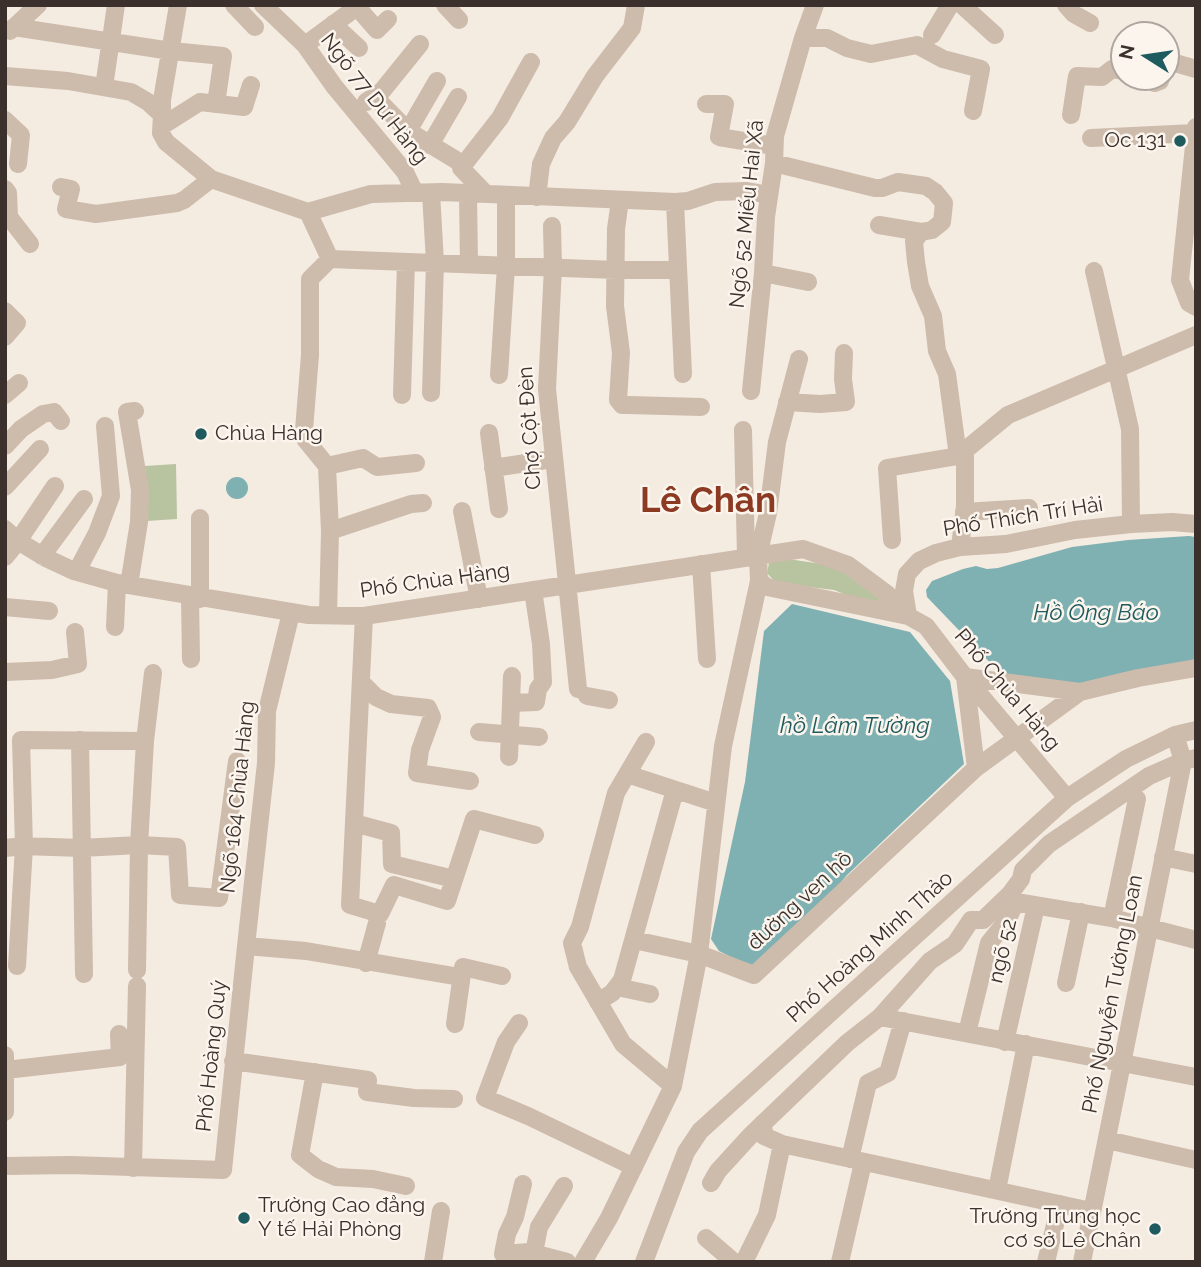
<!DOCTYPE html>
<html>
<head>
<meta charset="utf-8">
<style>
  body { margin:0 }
  #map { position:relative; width:1201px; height:1267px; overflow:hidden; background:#f4ebe1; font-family:Raleway,sans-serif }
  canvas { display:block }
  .frame { position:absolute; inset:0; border:7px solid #3b302b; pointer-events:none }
  .north { position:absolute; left:1110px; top:21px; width:70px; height:70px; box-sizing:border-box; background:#fbf5ee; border:2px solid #aea6a0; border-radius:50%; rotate:282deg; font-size:19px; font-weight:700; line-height:28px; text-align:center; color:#3b302b }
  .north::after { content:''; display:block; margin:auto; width:24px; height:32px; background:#1f5a5e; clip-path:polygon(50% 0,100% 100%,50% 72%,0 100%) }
</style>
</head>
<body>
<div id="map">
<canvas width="1201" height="1267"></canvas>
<div class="frame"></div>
<div class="north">N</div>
</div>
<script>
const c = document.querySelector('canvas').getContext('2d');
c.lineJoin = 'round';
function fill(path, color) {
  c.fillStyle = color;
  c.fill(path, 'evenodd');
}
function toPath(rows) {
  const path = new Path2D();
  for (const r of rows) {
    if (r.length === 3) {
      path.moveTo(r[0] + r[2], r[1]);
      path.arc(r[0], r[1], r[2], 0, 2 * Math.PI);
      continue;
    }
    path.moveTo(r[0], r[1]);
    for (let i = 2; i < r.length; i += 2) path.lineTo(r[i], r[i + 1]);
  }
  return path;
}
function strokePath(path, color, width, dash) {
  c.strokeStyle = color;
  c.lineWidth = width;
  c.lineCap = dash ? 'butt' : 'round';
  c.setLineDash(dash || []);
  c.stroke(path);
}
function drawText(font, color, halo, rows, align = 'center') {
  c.font = font + ' Raleway,sans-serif';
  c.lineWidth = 5;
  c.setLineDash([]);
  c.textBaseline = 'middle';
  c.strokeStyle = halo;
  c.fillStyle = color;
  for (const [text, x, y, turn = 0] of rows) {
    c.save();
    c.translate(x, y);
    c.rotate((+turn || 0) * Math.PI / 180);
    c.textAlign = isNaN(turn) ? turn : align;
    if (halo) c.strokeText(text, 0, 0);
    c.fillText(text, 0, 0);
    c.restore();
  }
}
fill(toPath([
  [176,464,177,519,147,521,145,466],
  [781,558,836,566,882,601,877,607,834,590,776,583,767,573,769,563]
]), '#b8c4a0');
fill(toPath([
  [237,488,11],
  [1189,536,1196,537,1196,662,1081,685,1000,673,927,597,926,590,932,581,963,569,976,566,987,569,998,568,1072,547,1128,540],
  [792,604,910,632,950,681,964,764,847,875,806,924,759,966,745,964,719,951,711,939,745,782,764,631]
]), '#7fb0b2');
strokePath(toPath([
  [234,5,255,27],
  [263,5,305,45,334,86,405,172,415,193],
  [445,5,459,20],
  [962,5,995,35],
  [1066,5,1074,14,1090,23],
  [333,24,359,48],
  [14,27,171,51,223,56,216,104],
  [10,31,38,5],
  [932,35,950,5],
  [803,38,827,38,847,48,871,54,917,45,943,59,981,69,973,111],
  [305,45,357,7,377,30,388,19],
  [1166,65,1168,61,1196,69],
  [5,76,68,81,131,92,148,102,162,115,161,133,166,142,211,179,308,212,371,194,442,192,675,202,683,374],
  [1138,77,1155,83,1160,81,1161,77],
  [104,87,116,5],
  [374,96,408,131,456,160],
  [366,102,382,91,420,44],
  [706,104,725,104,719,137,774,146],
  [162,115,162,100,178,5],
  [1071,115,1077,76,1102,77,1112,69,1124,71],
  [5,120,21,135,18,164],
  [162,126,200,102,244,107,251,85],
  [1196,127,1180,280,1189,303,1196,307],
  [408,131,437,81],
  [1091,138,1195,133],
  [430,145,458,97],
  [774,163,875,188,882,188,898,182,926,186,935,192,944,203,942,222,932,230,921,232,879,225],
  [61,187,71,189,66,209,96,214,177,203,184,200,211,179],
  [5,189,8,193,9,217,30,244],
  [431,193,435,262,431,393],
  [468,194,469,264],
  [486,194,461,168,500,118,531,62],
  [537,197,541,164,553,138,567,122,595,76,632,28,636,5],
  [620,200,616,229,615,306,621,353,618,400,622,405,628,405,701,407],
  [675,202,688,201,715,192,747,191,769,195],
  [308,212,330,259,616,270,676,270],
  [552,226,553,267,547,389,578,689],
  [921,232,914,241,916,262,920,286,933,316,937,351,947,374,958,456],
  [1094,271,1130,429,1131,524],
  [763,273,808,282],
  [5,311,17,323,5,337],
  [799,359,777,442,768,513,758,556,759,581,767,587,908,616,926,626,965,677,1067,798],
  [499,375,506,266,506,195],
  [751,391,763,273,766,217,774,163,775,136,803,38,815,5],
  [5,395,19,383],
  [402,395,406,262],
  [787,402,820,404,846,402,843,379,844,353],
  [743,430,746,556],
  [489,433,499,509],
  [5,446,21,429,43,414,54,412,61,421],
  [958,456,965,456,965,506,960,547],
  [327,466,363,458,377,467,416,463],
  [493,468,553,459],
  [5,487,40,449],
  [462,511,479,599],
  [964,512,1029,508],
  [5,529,18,541,46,558,74,571,117,583,309,615,364,616,803,549,848,565,887,594,908,616],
  [330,531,411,504,423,503],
  [892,540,887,468,958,456,1008,415,1196,335],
  [42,556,84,499],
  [5,557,18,541,55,486],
  [701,564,707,659],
  [77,571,97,533,111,496,105,426],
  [129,585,139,522,140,490,127,412,135,411],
  [190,597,191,659],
  [200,599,200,518],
  [5,607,49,611],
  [328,615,330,531,327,466,305,439,304,430,310,355,310,279,330,259],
  [364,616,350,905,380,914,394,885,447,901,474,819,535,835],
  [908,616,904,591,907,574,919,561,936,553,960,547,1006,544,1075,530,1131,524,1172,522,1196,524],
  [115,627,117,583],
  [5,672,52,670,78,664,75,632],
  [361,682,376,697,391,704,428,708,432,717,420,750,417,773,470,781],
  [587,696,609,700],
  [511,703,512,676],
  [479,732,539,737],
  [80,740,84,974],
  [145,741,153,673],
  [646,742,616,793,580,927,572,943,578,967,623,1044,673,1086],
  [509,757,511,703,536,702,538,689,543,682,541,644,533,590],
  [976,768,1080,692],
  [627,774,716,803],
  [354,823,391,833,392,864,454,879],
  [5,848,24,846,81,848,139,845,137,970],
  [1163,857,1196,864],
  [1010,894,1016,902,1112,918,1196,940],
  [1112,918,1137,799],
  [634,940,699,954,754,975,976,768,965,677,1080,692,1138,678,1196,668],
  [246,946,266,763,267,711,291,613],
  [366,963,377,923],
  [17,966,24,846,21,740,145,741,139,845,177,847,180,895,219,898,237,761],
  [1066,983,1081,912],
  [617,987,650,994],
  [598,1002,612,993,622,980,675,790],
  [880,1017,1196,1077],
  [519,1023,506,1042,485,1098,528,1116,634,1167],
  [455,1024,463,967,502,976],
  [967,1033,989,943,1006,922,1016,902],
  [1005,1042,1036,906],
  [5,1055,5,1112],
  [233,1061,368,1080,367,1092,414,1098,454,1099],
  [6,1070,120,1057,119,1034],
  [315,1072,300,1155,318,1169,336,1177,373,1179,406,1186],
  [763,1123,764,1136,782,1144,1091,1211],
  [1107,1140,1196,1160],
  [850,1159,868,1083,888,1073,903,1021],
  [5,1166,70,1165,223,1170,246,946,306,951,460,977],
  [133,1168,137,986],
  [711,1183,718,1171,750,1136,847,1043,880,1017,930,961,955,944,971,920,983,920,1010,894,1021,879,1023,870,1049,844,1149,776,1183,761,1196,758],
  [523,1184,515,1217,507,1234,503,1254,529,1252,567,1262],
  [997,1190,1026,1044],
  [706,1238,734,1262],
  [534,1253,539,1227,564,1186],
  [433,1262,441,1211],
  [583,1262,609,1218,673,1086,699,954,723,746,759,581],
  [644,1262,686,1152,700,1131,1067,798,1126,759,1175,735,1196,730],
  [744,1262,767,1215,782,1144],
  [840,1262,863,1163],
  [1046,1262,1060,1204],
  [1082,1262,1183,761,1175,735]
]), '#cdbbac', 18);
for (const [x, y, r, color] of [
  [1180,141,7,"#1f5a5e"],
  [201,434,7,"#1f5a5e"],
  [244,1218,7,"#1f5a5e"],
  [1155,1229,7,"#1f5a5e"]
]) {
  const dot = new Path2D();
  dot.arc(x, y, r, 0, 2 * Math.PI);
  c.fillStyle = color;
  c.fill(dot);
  strokePath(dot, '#fbf5ee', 2.5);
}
drawText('21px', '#3b302b', '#fbf5ee', [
  ["Ngõ 77 Dư Hàng",374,99,52],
  ["Ngõ 52 Miếu Hai Xã",747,214,-84],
  ["Chợ Cột Đèn",530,428,-94],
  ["Phố Thích Trí Hải",1023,517,-9],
  ["Phố Chùa Hàng",435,581,-8],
  ["Phố Chùa Hàng",1007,690,50],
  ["Ngõ 164 Chùa Hàng",238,797,-84],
  ["đường ven hồ",800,901,-43],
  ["Phố Hoàng Minh Thảo",870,947,-42],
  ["ngõ 52",1003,951,-77],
  ["Phố Nguyễn Tường Loan",1113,994,-79],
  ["Phố Hoàng Quý",212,1056,-84]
]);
drawText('21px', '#3b302b', '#fbf5ee', [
  ["Oc 131",1166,141],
  ["Chùa Hàng",215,434,"left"],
  ["Trường Cao đẳng",258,1206,"left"],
  ["Y tế Hải Phòng",258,1230,"left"],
  ["Trường Trung học",1141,1217],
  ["cơ sở Lê Chân",1141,1241]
], 'right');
drawText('italic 23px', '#1f5a5e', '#fbf5ee', [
  ["Hồ Ông Báo",1096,613],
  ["hồ Lâm Tường",855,726]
]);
drawText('bold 35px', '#8c3b22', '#fbf5ee', [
  ["Lê Chân",708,501]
]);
</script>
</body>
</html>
